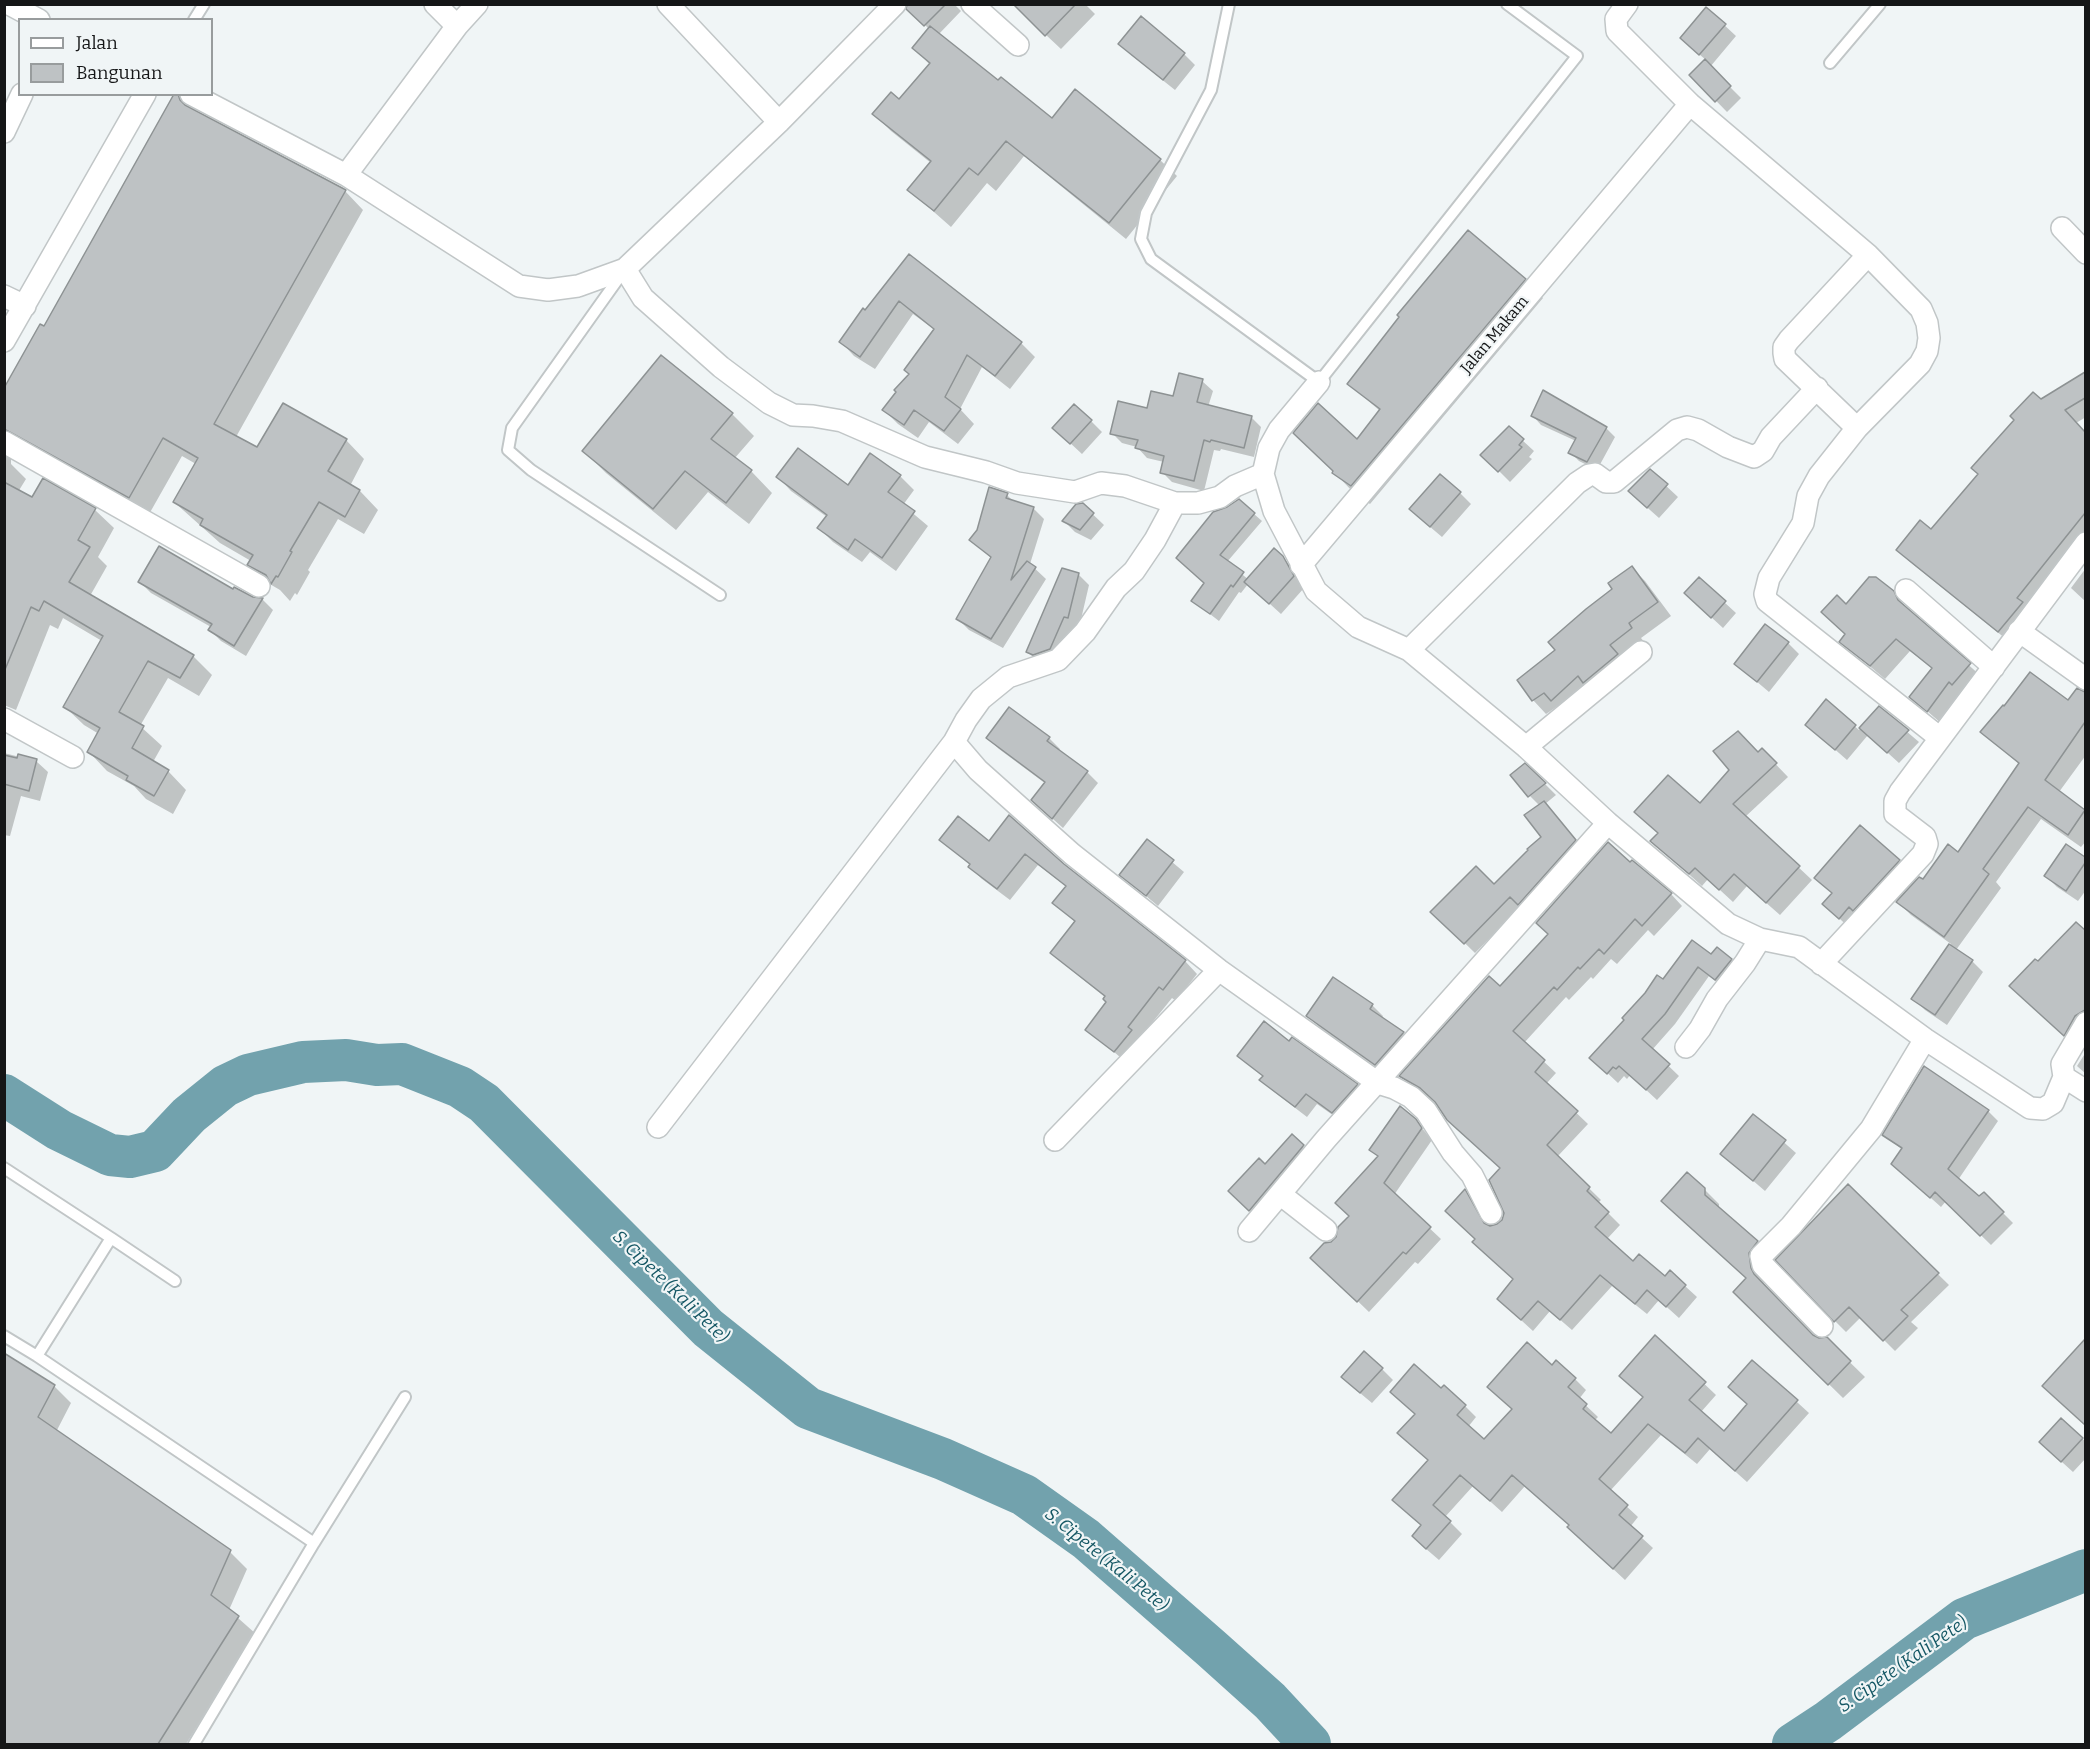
<!DOCTYPE html>
<html>
<head>
<meta charset="utf-8">
<style>
  body { margin:0 }
  #map { position:relative; width:2090px; height:1749px; overflow:hidden; background:#f0f5f6; font-family:Bitter,serif }
  canvas { display:block }
  .frame { position:absolute; inset:0; border:6px solid #151617; pointer-events:none }
  .legend { position:absolute; left:18px; top:18px; width:195px; height:78px; box-sizing:border-box; background:#f0f5f6; border:2px solid #989c9d; margin:0; padding:8px 10px; list-style:none; font-size:18px; color:#151617 }
  .legend li { display:flex; align-items:center; gap:12px; height:30px }
  .legend b { width:30px; border:2px solid #989c9d }
</style>
</head>
<body>
<div id="map">
<canvas width="2090" height="1749"></canvas>
<div class="frame"></div>
<ul class="legend">
<li><b style="height:8px;background:#fff"></b>Jalan</li>
<li><b style="height:16px;background:#bec2c4"></b>Bangunan</li>
</ul>
</div>
<script>
const c = document.querySelector('canvas').getContext('2d');
c.lineJoin = 'round';
function fill(path, color) {
  c.fillStyle = color;
  c.fill(path, 'evenodd');
}
function toPath(rows) {
  const path = new Path2D();
  for (const r of rows) {
    path.moveTo(r[0], r[1]);
    for (let i = 2; i < r.length; i += 2) path.lineTo(r[i], r[i + 1]);
  }
  return path;
}
function strokePath(path, color, width, dash) {
  c.strokeStyle = color;
  c.lineWidth = width;
  c.lineCap = dash ? 'butt' : 'round';
  c.setLineDash(dash || []);
  c.stroke(path);
}
function drawText(font, color, halo, rows, align = 'center') {
  c.font = font + ' Bitter,serif';
  c.lineWidth = 4.5;
  c.setLineDash([]);
  c.textBaseline = 'middle';
  c.strokeStyle = halo;
  c.fillStyle = color;
  for (const [text, x, y, turn = 0] of rows) {
    c.save();
    c.translate(x, y);
    c.rotate((+turn || 0) * Math.PI / 180);
    c.textAlign = isNaN(turn) ? turn : align;
    if (halo) c.strokeText(text, 0, 0);
    c.fillText(text, 0, 0);
    c.restore();
  }
}
fill(toPath([
  [908,4,954,4,961,11,938,35,998,83,1052,120,1076,91,1160,160,1177,176,1126,239,1024,156,996,191,987,183,951,227,909,190,931,163,891,131,874,114,900,101,930,65,914,48,929,29,908,8],
  [1013,4,1085,4,1095,14,1061,49],
  [1707,9,1736,36,1710,67,1741,98,1727,112,1691,75,1706,60,1693,49],
  [1184,54,1195,65,1175,90,1131,55],
  [176,94,180,94,197,112,345,191,363,210,236,437,258,449,346,440,364,459,350,486,360,491,378,510,364,534,338,519,308,570,310,572,297,595,295,593,290,601,280,590,268,583,249,565,251,561,220,543,174,502,196,464,182,456,148,516,11,455,11,464,26,479,18,492,32,499,95,510,114,528,98,557,107,566,90,596,193,656,212,675,199,696,168,678,140,726,162,746,153,762,168,771,186,790,173,814,146,799,134,786,107,771,89,752,99,734,84,725,65,707,102,641,63,618,58,629,50,625,16,710,4,705,4,391,45,328],
  [909,256,1021,343,1035,357,1010,389,982,367,960,409,974,424,958,444,929,422,918,438,898,424,884,410,910,374,935,330,913,314,875,369,854,356,841,342],
  [1525,280,1543,298,1370,504,1352,491,1334,472,1380,411,1349,384],
  [2086,374,2086,417,2076,423,2086,433,2086,540,2011,643,1910,562,1898,550,1931,531,2040,401],
  [1202,381,1213,391,1208,407,1251,417,1261,427,1254,457,1221,449,1220,451,1214,450,1204,491,1172,482,1162,472,1164,462,1147,458,1137,447,1122,443,1112,433,1149,410,1174,398],
  [732,414,754,436,734,459,751,471,772,493,749,524,708,492,676,530,606,473,584,451],
  [1533,416,1606,428,1615,437,1597,470,1579,461,1570,452,1576,441,1541,425],
  [1091,421,1102,432,1082,454,1054,428],
  [1509,428,1534,451,1529,457,1532,459,1510,482,1483,455],
  [1650,471,1678,497,1659,518,1641,502],
  [900,476,914,490,903,505,928,526,896,571,870,552,862,562,833,542,819,528,827,517,791,491,778,477,848,487],
  [1460,493,1471,504,1442,537,1422,520],
  [1007,495,1014,502,1033,508,1044,519,1030,564,1046,579,1003,648,969,630,958,619,992,559,971,540],
  [1082,504,1104,525,1091,540,1075,532,1064,521],
  [1254,514,1262,521,1227,562,1249,580,1282,557,1294,569,1304,588,1281,614,1248,584,1241,593,1239,592,1219,621,1193,601,1206,583,1186,565],
  [1632,568,1645,581,1671,616,1641,638,1645,643,1566,713,1558,706,1546,714,1533,700,1519,681,1557,650,1614,590],
  [2086,568,2086,602,2071,588],
  [1078,574,1089,585,1079,628,1061,660,1039,663,1028,652],
  [1699,579,1736,613,1723,628,1697,604],
  [140,582,233,591,252,599,262,599,273,610,246,656,221,641,210,630,211,627,151,593],
  [1893,593,1910,612,1983,678,1942,724,1911,697,1933,669,1910,651,1885,679,1841,642,1847,635,1846,606],
  [1788,643,1799,654,1769,692,1736,664],
  [2081,692,2086,695,2086,755,2059,792,2086,810,2086,841,2081,847,2041,819,1996,882,2001,888,1956,950,1972,961,1983,972,1947,1025,1925,1010,1913,998,1951,944,1911,915,1896,900,1871,927,1867,923,1857,935,1824,904,1833,894,1816,878,1860,827,1918,880,1923,882,1959,854,2020,765,1982,732,2069,702],
  [1826,702,1859,730,1879,708,1919,742,1899,763,1868,735,1847,760,1807,725],
  [988,738,1049,738,1060,749,1058,751,1087,772,1098,783,1063,828,1044,811,1046,784,999,749],
  [1762,750,1788,777,1745,817,1812,880,1780,915,1747,886,1733,902,1708,879,1702,886,1652,841,1700,805,1731,770],
  [4,753,36,761,48,772,40,801,21,796,10,836,4,835],
  [1545,784,1556,795,1545,804,1585,851,1521,907,1475,953,1433,912,1494,886,1543,838,1540,806,1530,796],
  [941,840,989,843,1063,865,1185,961,1197,974,1176,1001,1172,998,1139,1039,1127,1063,1087,1029,1108,1002,1106,998,1065,965,1052,953,1076,923,1054,903,1067,887,1038,865,1010,900,982,879,970,867,971,866],
  [1147,841,1184,872,1158,906,1121,875],
  [2067,846,2086,859,2086,890,2078,901,2057,887,2046,876],
  [1630,864,1671,894,1682,906,1654,936,1648,930,1617,964,1611,959,1593,979,1591,977,1569,1000,1566,997,1524,1043,1556,1073,1546,1084,1588,1124,1557,1157,1601,1200,1598,1203,1620,1225,1607,1239,1633,1263,1685,1286,1697,1297,1679,1318,1659,1300,1647,1314,1612,1286,1572,1330,1550,1311,1533,1331,1510,1310,1515,1280,1477,1239,1465,1191,1476,1203,1490,1227,1498,1225,1503,1220,1505,1213,1502,1169,1433,1099,1413,1088,1401,1076,1500,988],
  [2076,924,2086,932,2086,1039,2079,1049,2026,1000,2038,963],
  [1712,956,1731,960,1742,970,1727,990,1709,976,1675,1024,1652,1050,1679,1076,1657,1100,1630,1075,1627,1079,1624,1076,1618,1083,1602,1068,1664,981],
  [1372,1005,1383,1016,1382,1018,1403,1033,1414,1044,1387,1075,1319,1027,1308,1016],
  [1292,1039,1357,1085,1368,1096,1344,1123,1317,1104,1307,1117,1273,1091,1261,1080,1264,1077,1239,1056,1290,1043],
  [2086,1052,2086,1074,2077,1066],
  [1988,1111,1998,1121,1958,1180,1979,1198,1984,1194,2013,1223,1991,1245,1946,1201,1941,1207,1904,1174,1903,1150,1884,1135],
  [1754,1116,1796,1153,1765,1191,1722,1154],
  [1415,1120,1432,1140,1394,1195,1441,1239,1418,1264,1415,1262,1369,1312,1312,1257,1337,1239,1350,1216,1379,1157,1371,1150],
  [1292,1136,1314,1158,1261,1221,1241,1202,1265,1166],
  [1848,1186,1949,1285,1911,1322,1918,1328,1895,1351,1861,1317,1846,1332,1835,1321],
  [1704,1189,1719,1204,1719,1209,1771,1257,1762,1268,1764,1284,1768,1290,1813,1337,1819,1340,1826,1339,1865,1377,1843,1398,1735,1292,1747,1279,1678,1215],
  [1655,1337,1716,1395,1701,1412,1724,1433,1749,1405,1753,1362,1809,1413,1747,1482,1710,1449,1697,1464,1661,1435,1610,1491,1638,1517,1630,1527,1653,1548,1625,1580,1581,1539,1570,1526,1525,1486,1502,1512,1473,1486,1445,1517,1462,1534,1439,1560,1425,1548,1430,1461,1441,1390,1465,1406,1476,1417,1468,1427,1484,1441,1552,1367,1575,1379,1586,1390,1579,1399,1598,1417,1594,1421,1611,1435,1644,1397],
  [2086,1342,2086,1425,2044,1386],
  [4,1355,54,1386,71,1403,56,1432,230,1552,247,1569,229,1610,256,1634,186,1744,4,1744],
  [1382,1369,1393,1380,1372,1403,1354,1388],
  [2061,1420,2086,1442,2086,1458,2073,1472,2052,1453]
]), '#0003');
strokePath(toPath([
  [4,1095,59,1130,110,1155,130,1157,155,1151,189,1115,225,1086,248,1075,303,1062,346,1060,377,1065,402,1064,460,1087,484,1103,708,1328,808,1408,943,1459,1024,1495,1086,1539,1212,1649,1270,1701,1310,1744],
  [1793,1744,1828,1721,1964,1619,2086,1570]
]), '#72a2ad', 42);
const building = toPath([
  [907,4,946,4,924,26,906,9,907,4],
  [1013,4,1076,4,1045,36,1013,4],
  [1706,7,1726,24,1699,55,1680,38,1706,7],
  [1141,16,1185,53,1163,80,1118,44,1141,16],
  [930,26,998,80,1001,77,1052,118,1075,89,1161,159,1109,223,1006,141,978,175,969,168,934,211,907,190,931,161,872,114,891,92,899,99,930,63,912,48,930,26],
  [1705,59,1731,86,1715,102,1689,75,1705,59],
  [174,94,178,94,180,100,185,105,346,190,214,424,257,447,283,403,347,439,328,471,360,490,345,517,319,502,290,551,292,552,278,577,276,576,271,584,266,575,247,565,253,555,200,525,203,519,173,502,198,458,163,438,129,498,4,429,4,388,40,324,44,326,174,94],
  [1468,230,1526,279,1351,486,1332,473,1333,471,1293,433,1318,403,1357,439,1380,409,1347,384,1399,317,1397,315,1468,230],
  [909,254,1022,342,995,376,967,355,945,397,961,409,944,431,914,410,904,425,882,410,896,392,894,390,909,374,904,370,934,329,899,301,860,357,839,342,863,308,865,310,909,254],
  [661,355,733,413,711,439,752,470,726,503,685,471,653,509,582,451,661,355],
  [2085,372,2085,398,2065,410,2085,432,2085,513,2017,598,2023,602,1998,632,1896,550,1920,520,1931,529,1978,474,1971,468,2014,420,2010,416,2033,392,2041,399,2085,372],
  [1179,373,1203,379,1197,402,1252,416,1244,448,1211,440,1210,442,1204,440,1194,481,1160,473,1164,456,1135,448,1138,440,1110,434,1118,401,1147,408,1151,391,1173,396,1179,373],
  [1543,390,1607,427,1587,462,1568,453,1576,438,1531,416,1543,390],
  [1074,404,1092,420,1070,444,1052,428,1074,404],
  [1509,426,1524,439,1519,445,1522,447,1498,472,1480,455,1509,426],
  [798,448,848,485,870,453,901,475,888,492,915,511,882,558,855,539,848,550,817,528,827,515,776,477,798,448],
  [1650,469,1668,484,1647,508,1628,491,1650,469],
  [1440,474,1461,492,1430,527,1409,509,1440,474],
  [43,478,96,508,78,540,90,547,69,582,194,655,180,678,148,661,119,712,144,726,132,748,169,770,154,796,126,780,128,776,87,752,100,728,63,707,103,636,44,601,39,611,31,607,4,672,4,482,32,497,43,478],
  [989,487,1008,493,1006,498,1034,507,1011,580,1027,561,1036,567,991,639,956,619,991,557,969,540,977,530,989,487],
  [1239,499,1255,513,1220,555,1244,572,1233,587,1231,585,1210,614,1191,601,1204,583,1176,558,1213,512,1227,507,1239,499],
  [1083,503,1094,513,1080,530,1062,521,1076,504,1083,503],
  [159,546,233,589,234,587,253,597,263,598,234,646,208,630,212,624,138,582,159,546],
  [1274,548,1283,556,1294,576,1269,604,1244,582,1274,548],
  [1632,566,1658,602,1629,623,1632,628,1610,645,1618,654,1583,683,1578,676,1551,701,1544,693,1532,701,1517,680,1555,650,1548,642,1586,609,1612,589,1608,583,1632,566],
  [1062,568,1079,573,1068,618,1064,617,1050,649,1033,655,1026,652,1062,568],
  [1699,577,1726,601,1711,618,1684,593,1699,577],
  [1869,577,1876,577,1894,591,1898,600,1971,663,1952,685,1949,682,1927,712,1909,697,1932,668,1896,639,1870,666,1839,642,1845,634,1821,612,1837,595,1846,604,1869,577],
  [1765,624,1789,642,1757,682,1734,664,1765,624],
  [2030,672,2068,700,2077,688,2085,692,2085,722,2045,780,2085,810,2068,835,2028,807,1983,869,1989,874,1944,937,1896,902,1919,877,1923,879,1948,844,1958,852,2019,763,1980,732,2003,705,2004,706,2030,672],
  [1826,699,1856,725,1835,750,1805,725,1826,699],
  [1879,706,1909,730,1887,753,1859,728,1879,706],
  [1009,707,1050,737,1047,741,1088,771,1052,819,1031,800,1045,782,986,738,1009,707],
  [1738,731,1758,752,1762,748,1777,763,1733,804,1800,866,1766,903,1734,874,1719,890,1695,868,1689,874,1650,841,1658,833,1634,812,1668,775,1700,803,1729,770,1713,751,1738,731],
  [18,754,37,759,29,791,4,784,4,755,17,758,18,754],
  [1525,763,1546,783,1528,797,1510,775,1525,763],
  [1544,801,1576,840,1518,905,1510,897,1464,944,1430,912,1476,866,1494,884,1528,850,1527,849,1541,837,1524,815,1544,801],
  [1009,815,1064,864,1186,960,1163,990,1159,987,1128,1027,1132,1030,1114,1052,1085,1030,1106,1002,1103,999,1105,996,1050,953,1075,921,1052,903,1066,886,1025,854,997,889,968,867,970,864,939,840,958,816,989,841,1009,815],
  [1860,825,1900,860,1853,911,1849,907,1839,919,1822,904,1832,893,1814,878,1860,825],
  [1147,839,1174,860,1146,896,1119,875,1147,839],
  [1608,842,1630,862,1632,860,1672,893,1642,926,1635,919,1604,954,1599,949,1580,969,1578,967,1557,990,1554,987,1513,1031,1545,1060,1535,1072,1578,1111,1547,1145,1590,1187,1587,1191,1609,1212,1595,1227,1633,1261,1639,1254,1665,1276,1670,1270,1686,1285,1666,1307,1647,1290,1635,1304,1600,1275,1560,1320,1538,1301,1521,1320,1497,1299,1513,1279,1472,1242,1475,1239,1445,1211,1465,1189,1484,1223,1490,1226,1497,1224,1502,1220,1504,1213,1489,1180,1500,1168,1447,1120,1435,1102,1420,1088,1399,1076,1489,976,1500,986,1548,934,1536,923,1608,842],
  [2066,844,2085,857,2085,863,2066,891,2044,876,2066,844],
  [2076,922,2085,930,2085,1010,2075,1016,2064,1036,2009,986,2035,959,2038,961,2076,922],
  [1692,940,1711,954,1717,947,1732,959,1715,980,1698,967,1665,1014,1642,1039,1670,1064,1646,1090,1619,1066,1616,1069,1613,1067,1607,1074,1589,1058,1624,1020,1622,1018,1645,993,1657,975,1663,979,1692,940],
  [1949,944,1973,960,1935,1015,1911,999,1949,944],
  [1333,977,1373,1004,1370,1009,1404,1032,1375,1065,1306,1016,1333,977],
  [1264,1021,1289,1041,1292,1037,1358,1084,1332,1113,1306,1094,1295,1107,1259,1080,1263,1076,1237,1056,1264,1021],
  [1924,1066,1989,1110,1948,1169,1979,1196,1984,1192,2004,1212,1980,1236,1935,1192,1930,1198,1891,1164,1902,1148,1882,1135,1924,1066],
  [1400,1106,1416,1119,1422,1128,1384,1183,1431,1227,1406,1254,1403,1252,1357,1302,1310,1258,1324,1243,1331,1242,1336,1237,1338,1227,1349,1216,1335,1203,1378,1156,1369,1150,1400,1106],
  [1753,1114,1786,1140,1753,1181,1720,1154,1753,1114],
  [1292,1134,1304,1145,1249,1211,1228,1191,1259,1158,1265,1164,1292,1134],
  [1687,1172,1705,1188,1705,1195,1758,1241,1749,1253,1751,1268,1754,1274,1813,1335,1819,1338,1827,1337,1851,1361,1828,1385,1733,1292,1746,1278,1661,1201,1687,1172],
  [1848,1184,1939,1273,1901,1310,1908,1316,1883,1341,1849,1307,1834,1322,1775,1260,1848,1184],
  [1655,1335,1706,1382,1689,1400,1724,1431,1747,1404,1728,1387,1752,1360,1798,1400,1735,1471,1698,1438,1685,1453,1648,1424,1599,1479,1628,1505,1619,1515,1643,1536,1613,1569,1567,1527,1569,1525,1512,1475,1490,1501,1460,1475,1433,1505,1451,1521,1426,1549,1412,1536,1421,1525,1392,1500,1428,1460,1397,1433,1415,1414,1390,1392,1414,1364,1441,1388,1444,1385,1466,1405,1457,1415,1484,1439,1512,1409,1487,1387,1527,1342,1552,1365,1556,1360,1576,1378,1568,1387,1587,1404,1583,1409,1611,1433,1643,1397,1619,1376,1655,1335],
  [2085,1339,2085,1425,2042,1386,2085,1339],
  [1364,1351,1383,1368,1360,1393,1341,1377,1364,1351],
  [4,1353,55,1385,38,1417,231,1550,211,1595,239,1616,158,1744,4,1744,4,1353],
  [2061,1418,2083,1438,2061,1462,2039,1442,2061,1418]
]);
fill(building, '#bec2c4');
strokePath(building, '#8d9293', 1.5);
const service = toPath([
  [1229,4,1211,90,1146,213,1141,239,1151,259,1319,382,1577,56,1507,4],
  [194,20,204,4],
  [1830,63,1880,4],
  [623,272,512,428,508,450,531,470,720,595],
  [4,1168,111,1238,37,1356,314,1543,194,1744],
  [111,1238,175,1281],
  [4,1336,37,1356],
  [314,1543,405,1397]
]);
const minor = toPath([
  [9,4,39,20],
  [668,4,779,122],
  [972,4,1018,45],
  [1627,4,1616,19,1617,31,1690,104,1868,255,1921,309,1927,323,1929,338,1927,351,1920,364,1857,428,1819,476,1808,496,1803,523,1769,578,1765,594,1767,601,1940,738],
  [457,26,477,4],
  [191,94,346,175,519,286,548,290,578,286,625,269,779,122,895,4],
  [4,132,22,94],
  [346,175,457,26,435,4],
  [2062,228,2086,253],
  [625,269,643,298,721,367,769,403,793,415,813,416,842,421,925,457,986,472,1017,483,1075,492,1101,483,1125,486,1175,503,1198,503,1220,497,1235,486,1263,474,1274,511,1316,591,1358,627,1409,650,1526,747,1608,823,1728,924,1760,939,1799,947,1925,1039,2030,1108,2043,1109,2053,1103,2064,1077,2062,1064,2086,1023],
  [4,296,25,306],
  [4,341,145,94],
  [1857,428,1785,359,1784,353,1784,347,1789,340,1868,255],
  [4,442,259,586],
  [1263,474,1269,448,1279,430,1319,382],
  [1301,565,1690,104],
  [1906,590,1994,667],
  [2019,631,2086,679],
  [1409,650,1577,483,1589,475,1595,474,1606,482,1614,482,1677,430,1687,427,1698,430,1728,447,1754,457,1763,451,1771,437,1817,388],
  [4,719,73,757],
  [954,742,978,770,1072,854,1219,970,1378,1083,1394,1088,1411,1097,1426,1111,1453,1153,1472,1175,1491,1213],
  [1526,747,1641,652],
  [1821,964,1923,854,1927,844,1925,837,1895,814,1895,801,1900,792,2086,543],
  [1686,1047,1700,1029,1717,999,1745,963,1760,939],
  [2064,1077,2086,1091],
  [658,1127,954,742,966,720,981,699,1008,677,1058,660,1085,632,1116,588,1134,571,1155,540,1175,503],
  [1055,1140,1219,970],
  [1280,1194,1326,1230],
  [1249,1231,1326,1139,1608,823],
  [1822,1326,1763,1265,1761,1256,1791,1226,1871,1129,1925,1039]
]);
strokePath(service, '#c1c6c7', 14);
strokePath(minor, '#c1c6c7', 24);
strokePath(service, '#fff', 10);
strokePath(minor, '#fff', 21);
drawText('16px', '#151617', '#f0f5f6', [
  ["Jalan Makam",1495,335,-50]
]);
drawText('italic 18px', '#135663', '#f0f5f6', [
  ["S. Cipete (Kali Pete)",670,1287,44],
  ["S. Cipete (Kali Pete)",1106,1560,39],
  ["S. Cipete (Kali Pete)",1903,1665,-35]
]);
</script>
</body>
</html>
